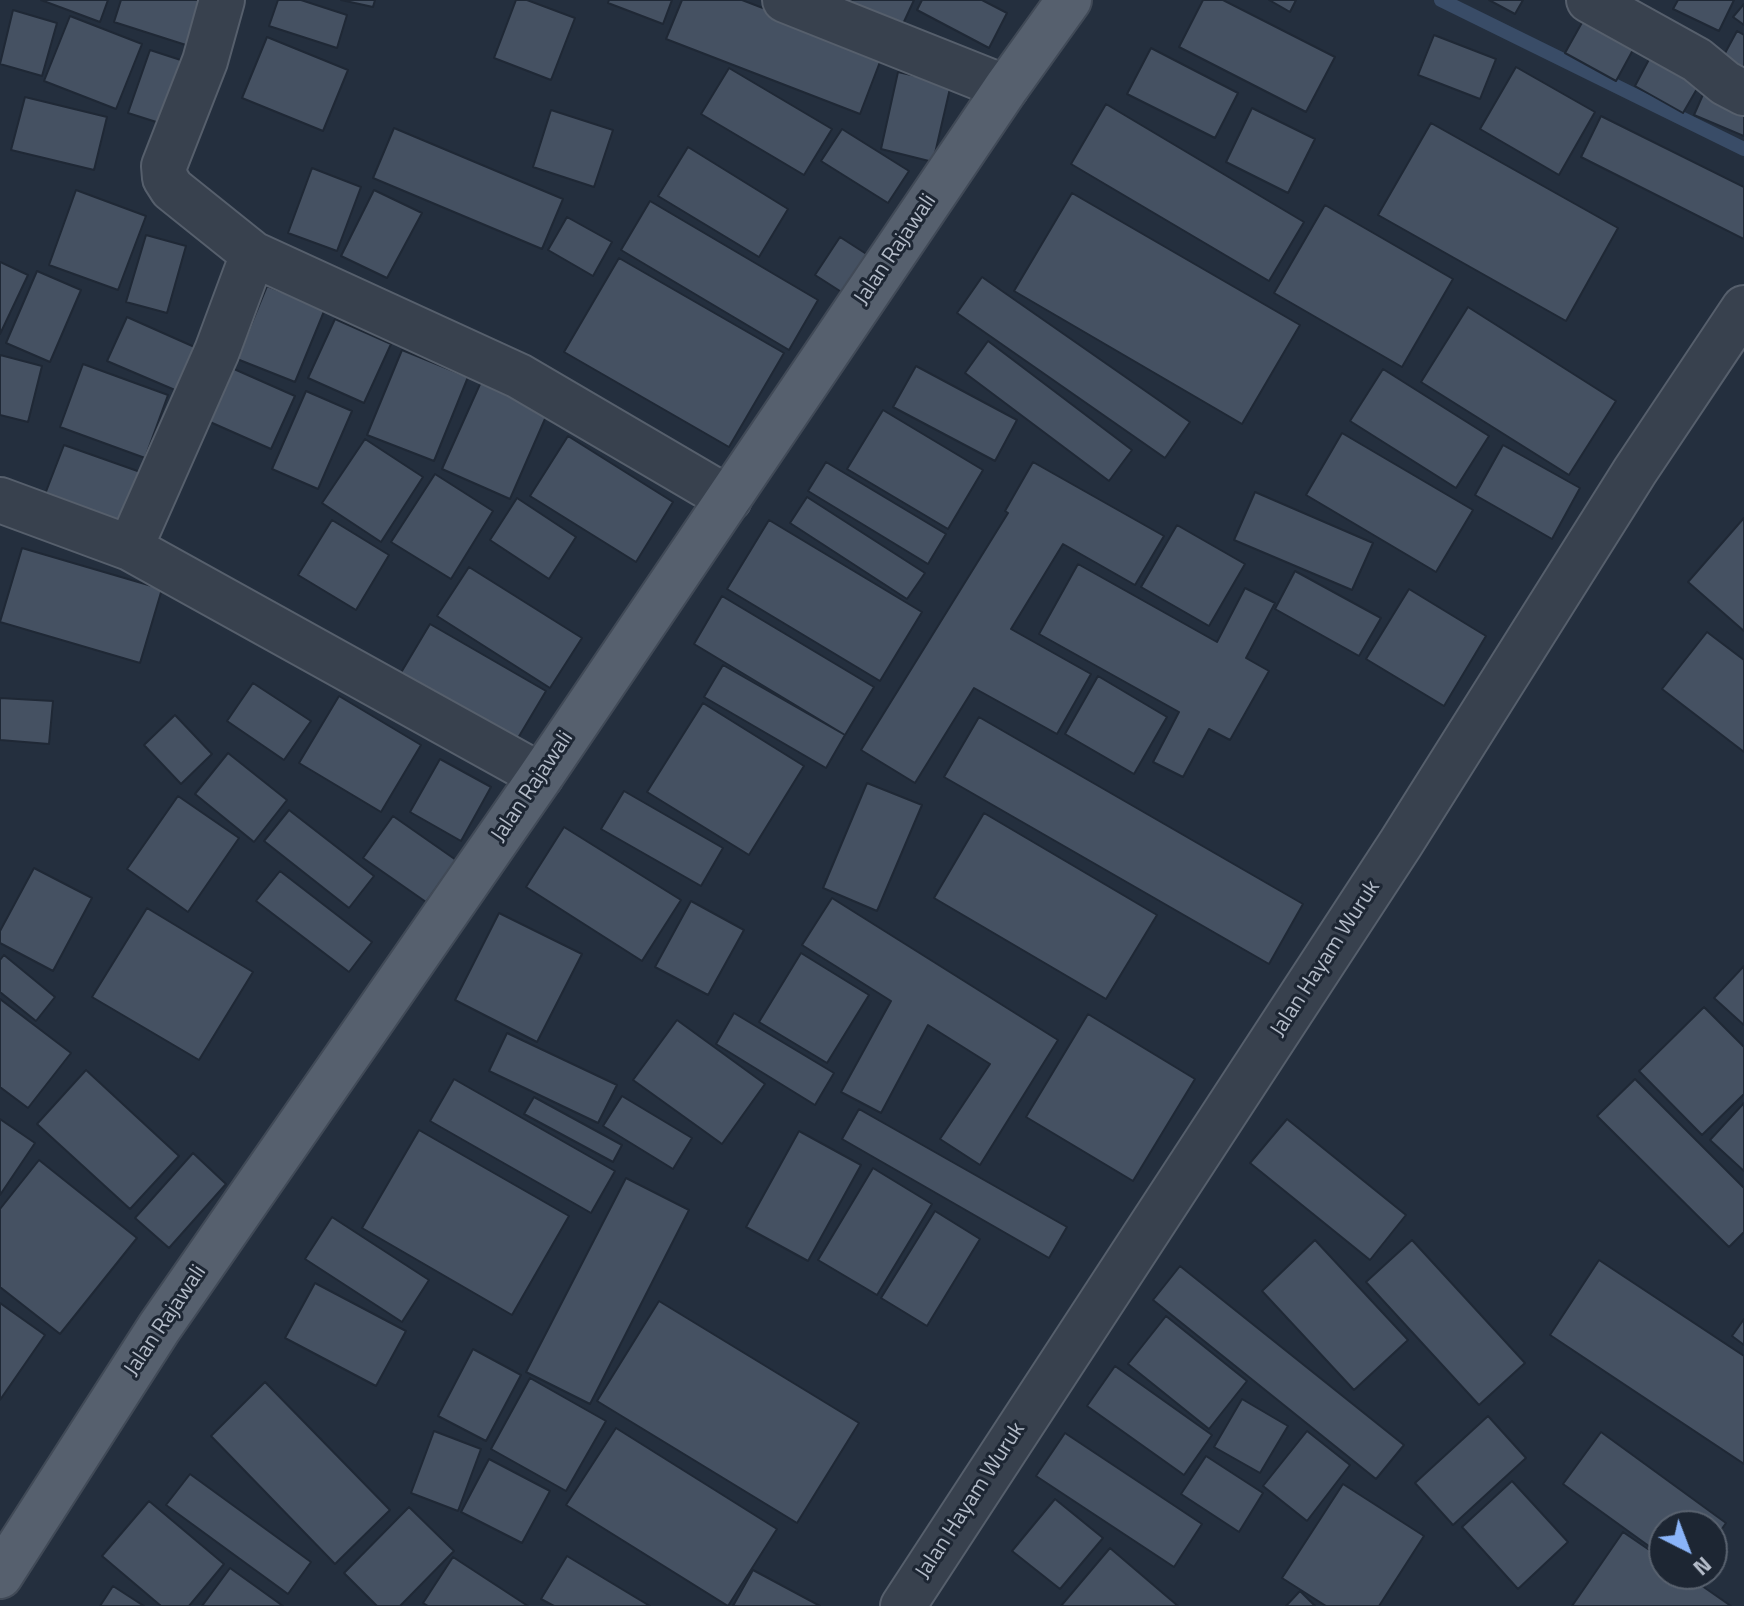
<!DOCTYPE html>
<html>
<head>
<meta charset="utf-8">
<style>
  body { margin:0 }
  #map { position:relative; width:1744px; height:1606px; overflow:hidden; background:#242f3e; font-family:"Titillium Web",sans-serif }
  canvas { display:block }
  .north { position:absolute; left:1648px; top:1510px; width:80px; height:80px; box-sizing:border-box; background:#1d2633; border:2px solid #59626f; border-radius:50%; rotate:138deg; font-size:22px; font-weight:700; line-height:32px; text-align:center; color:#b4bcc9 }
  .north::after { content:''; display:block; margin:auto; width:28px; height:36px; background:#8ab4f8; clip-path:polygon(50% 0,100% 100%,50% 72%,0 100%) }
</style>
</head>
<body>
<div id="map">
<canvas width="1744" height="1606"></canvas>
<div class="north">N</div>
</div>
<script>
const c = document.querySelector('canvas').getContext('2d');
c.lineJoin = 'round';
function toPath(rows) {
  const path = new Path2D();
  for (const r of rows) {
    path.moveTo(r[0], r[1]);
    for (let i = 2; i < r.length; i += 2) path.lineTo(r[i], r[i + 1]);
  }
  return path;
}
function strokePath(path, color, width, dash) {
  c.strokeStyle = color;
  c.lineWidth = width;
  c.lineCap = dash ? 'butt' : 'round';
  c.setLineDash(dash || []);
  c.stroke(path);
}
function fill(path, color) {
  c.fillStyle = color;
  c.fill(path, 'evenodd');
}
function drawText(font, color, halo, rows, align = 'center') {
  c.font = font + ' "Titillium Web",sans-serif';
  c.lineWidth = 6;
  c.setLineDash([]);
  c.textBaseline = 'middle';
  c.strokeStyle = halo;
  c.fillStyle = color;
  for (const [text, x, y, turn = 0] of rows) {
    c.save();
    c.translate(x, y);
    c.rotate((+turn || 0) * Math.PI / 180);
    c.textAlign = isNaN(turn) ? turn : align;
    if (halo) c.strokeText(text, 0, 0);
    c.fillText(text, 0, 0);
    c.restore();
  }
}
strokePath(toPath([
  [1441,0,1744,149]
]), '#394c67', 14);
const building = toPath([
  [41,0,108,0,100,22,41,0],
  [121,0,204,0,189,46,114,22,121,0],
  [278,0,301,0,347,15,337,48,269,26,278,0],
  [341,0,375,0,373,7,341,0],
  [516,0,527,0,575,18,551,80,494,58,516,0],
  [609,0,672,0,663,24,608,3,609,0],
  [682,0,742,0,883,54,860,114,666,39,682,0],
  [844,0,914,0,902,26,844,0],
  [922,0,982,0,1007,13,989,48,917,10,922,0],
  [1203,0,1223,0,1335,57,1306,112,1179,47,1203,0],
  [1269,0,1296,0,1290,12,1269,0],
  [1489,0,1523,0,1515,14,1489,0],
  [1678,0,1734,0,1719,31,1673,9,1678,0],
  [1744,4,1744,25,1733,17,1744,4],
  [13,10,57,23,42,76,0,64,13,10],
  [70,16,142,44,116,109,44,81,70,16],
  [1584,19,1634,48,1616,81,1565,53,1584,19],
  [1737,31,1744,35,1744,77,1717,68,1737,31],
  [1434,35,1496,59,1480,99,1418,75,1434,35],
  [267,37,348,70,323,131,242,98,267,37],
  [1151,48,1238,93,1215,138,1127,94,1151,48],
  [1655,48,1705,75,1683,113,1635,86,1655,48],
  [150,50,193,64,172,127,128,113,150,50],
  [1516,67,1595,112,1559,175,1480,129,1516,67],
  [729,68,832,129,804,175,701,114,729,68],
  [898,72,951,84,933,162,881,149,898,72],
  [1705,90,1744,106,1744,136,1694,115,1705,90],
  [25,97,107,117,94,170,11,150,25,97],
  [1106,104,1304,222,1269,281,1071,164,1106,104],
  [1252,108,1315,139,1288,193,1226,162,1252,108],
  [551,110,613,130,594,187,533,167,551,110],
  [1601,116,1744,187,1744,239,1581,157,1601,116],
  [1431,123,1618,228,1566,321,1378,215,1431,123],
  [394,128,563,199,542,249,373,178,394,128],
  [842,129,909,171,888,203,821,161,842,129],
  [688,147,788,209,759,257,658,196,688,147],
  [312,168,361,187,337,251,288,233,312,168],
  [76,190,146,216,118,290,49,265,76,190],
  [374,190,422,213,387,278,341,256,374,190],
  [1072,193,1300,325,1242,424,1014,291,1072,193],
  [650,201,818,300,789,350,621,250,650,201],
  [1325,205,1453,279,1402,367,1274,293,1325,205],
  [567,217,612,242,593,276,548,250,567,217],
  [146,235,186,246,167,313,126,302,146,235],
  [840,237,868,255,843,293,815,275,840,237],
  [619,258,784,353,729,447,564,352,619,258],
  [0,262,28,275,0,334,0,262],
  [37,271,81,290,50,362,6,343,37,271],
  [982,277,1190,422,1165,458,957,313,982,277],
  [267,286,325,309,295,382,237,359,267,286],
  [1468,307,1616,401,1569,475,1421,382,1468,307],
  [127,317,208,353,189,396,107,361,127,317],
  [335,319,391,344,364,403,308,378,335,319],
  [988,341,1132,450,1109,481,965,373,988,341],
  [402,350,468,377,434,461,367,435,402,350],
  [0,355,42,366,28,422,0,415,0,355],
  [83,364,168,395,145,458,60,427,83,364],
  [225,365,295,396,271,449,201,418,225,365],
  [916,366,1017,420,995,461,893,407,916,366],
  [1383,369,1489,436,1456,488,1350,421,1383,369],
  [481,382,548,412,510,499,442,469,481,382],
  [306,391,352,411,318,489,272,469,306,391],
  [883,410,983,470,948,529,847,469,883,410],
  [1342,433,1473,510,1436,572,1306,495,1342,433],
  [568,436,673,502,636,562,530,496,568,436],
  [365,439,423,477,381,542,322,503,365,439],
  [64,445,146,474,125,533,42,502,64,445],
  [1503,445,1580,488,1552,539,1475,495,1503,445],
  [826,462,946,534,928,564,808,491,826,462],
  [1033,462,1164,536,1135,585,1063,544,1011,629,1091,674,1057,734,974,688,915,783,861,750,1008,513,1005,511,1033,462],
  [435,474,493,511,451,579,391,542,435,474],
  [1255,492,1373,543,1352,590,1234,540,1255,492],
  [807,497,925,573,907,599,790,523,807,497],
  [517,498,576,537,549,579,490,540,517,498],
  [1744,518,1744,631,1688,582,1744,518],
  [332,520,389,555,356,610,298,575,332,520],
  [769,520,922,612,880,681,727,589,769,520],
  [1177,525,1245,564,1209,626,1141,587,1177,525],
  [22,548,162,589,140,663,0,622,22,548],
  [1078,564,1217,642,1245,588,1275,603,1246,658,1269,671,1230,740,1209,729,1183,777,1153,762,1179,712,1039,634,1078,564],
  [469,567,582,638,550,688,437,616,469,567],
  [1295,571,1381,618,1359,656,1275,609,1295,571],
  [1409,589,1486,636,1444,706,1366,659,1409,589],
  [722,596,874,687,845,735,694,644,722,596],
  [430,624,546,691,515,743,399,676,430,624],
  [1707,632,1744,660,1744,752,1662,689,1707,632],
  [723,665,845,735,826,768,704,697,723,665],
  [1098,676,1167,717,1134,774,1065,734,1098,676],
  [253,683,311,721,284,760,227,721,253,683],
  [339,696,421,745,381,812,299,763,339,696],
  [0,698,53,701,49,744,0,740,0,698],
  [703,703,804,766,749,855,647,792,703,703],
  [175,715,212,754,181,784,144,745,175,715],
  [979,717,1303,904,1269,964,944,777,979,717],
  [228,753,287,800,254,842,195,794,228,753],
  [440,759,491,787,461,841,410,812,440,759],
  [867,783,922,805,877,911,823,888,867,783],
  [624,791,723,848,701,886,601,829,624,791],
  [178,796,239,838,188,912,127,869,178,796],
  [289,810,374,876,349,908,264,841,289,810],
  [984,813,1157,915,1106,999,934,898,984,813],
  [393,816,456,860,426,902,363,858,393,816],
  [564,827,681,900,642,961,526,887,564,827],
  [34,868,92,898,53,971,0,943,0,931,34,868],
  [280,871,372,942,349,972,256,901,280,871],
  [832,898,1058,1040,980,1165,940,1139,990,1064,928,1025,881,1113,841,1092,891,1001,802,945,832,898],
  [691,901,744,930,708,995,655,967,691,901],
  [147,908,253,972,199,1060,92,997,147,908],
  [499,913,582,954,537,1042,455,1000,499,913],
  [801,953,869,995,827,1063,759,1022,801,953],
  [4,955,55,997,36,1021,0,992,0,960,4,955],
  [1744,966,1744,1025,1714,998,1744,966],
  [0,999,71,1053,28,1108,0,1087,0,999],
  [1704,1007,1744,1047,1744,1094,1702,1135,1639,1071,1704,1007],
  [734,1013,834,1073,815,1105,716,1044,734,1013],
  [1088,1014,1195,1079,1133,1181,1026,1117,1088,1014],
  [677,1020,765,1084,722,1144,633,1080,677,1020],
  [507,1033,617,1085,598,1123,489,1071,507,1033],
  [86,1070,179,1156,130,1209,37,1124,86,1070],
  [454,1079,615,1171,591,1213,430,1121,454,1079],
  [1635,1079,1744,1188,1744,1232,1729,1247,1597,1116,1635,1079],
  [622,1096,692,1138,673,1169,603,1126,622,1096],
  [534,1097,622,1145,613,1162,524,1114,534,1097],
  [1744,1103,1744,1171,1710,1140,1744,1103],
  [859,1109,1067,1227,1049,1258,842,1139,859,1109],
  [0,1119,35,1143,0,1195,0,1119],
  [1287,1119,1406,1215,1370,1260,1250,1163,1287,1119],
  [419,1130,569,1216,512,1315,362,1228,419,1130],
  [799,1131,861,1165,808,1261,746,1227,799,1131],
  [193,1153,226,1184,169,1248,135,1218,193,1153],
  [39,1160,137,1238,60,1334,0,1287,0,1209,39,1160],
  [873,1168,932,1204,877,1295,818,1260,873,1168],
  [626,1178,689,1210,590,1404,526,1372,626,1178],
  [935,1211,980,1239,927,1326,881,1298,935,1211],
  [332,1217,429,1280,402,1322,305,1259,332,1217],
  [1315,1240,1408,1340,1354,1390,1262,1291,1315,1240],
  [1412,1240,1525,1363,1479,1405,1366,1282,1412,1240],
  [1599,1260,1744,1356,1744,1464,1550,1335,1599,1260],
  [1180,1266,1404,1445,1376,1479,1153,1300,1180,1266],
  [315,1283,406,1331,376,1386,285,1338,315,1283],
  [659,1301,859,1423,797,1523,597,1401,659,1301],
  [0,1303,45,1335,0,1400,0,1303],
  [1166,1316,1247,1381,1209,1429,1128,1364,1166,1316],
  [1744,1319,1744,1345,1732,1336,1744,1319],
  [473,1349,521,1375,486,1441,438,1416,473,1349],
  [1115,1366,1212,1435,1184,1475,1087,1406,1115,1366],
  [530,1378,606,1421,566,1491,491,1449,530,1378],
  [265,1382,390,1510,335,1564,211,1436,265,1382],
  [1242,1399,1288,1426,1260,1473,1214,1447,1242,1399],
  [1488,1416,1526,1458,1453,1525,1415,1483,1488,1416],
  [616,1428,777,1529,728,1606,566,1505,616,1428],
  [434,1431,481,1449,458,1511,411,1493,434,1431],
  [1307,1431,1350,1465,1307,1521,1263,1486,1307,1431],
  [1601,1432,1726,1523,1712,1543,1712,1526,1664,1526,1664,1557,1563,1484,1601,1432],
  [1065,1433,1202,1524,1174,1567,1036,1476,1065,1433],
  [1206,1456,1263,1493,1239,1532,1181,1494,1206,1456],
  [489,1459,550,1491,522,1543,461,1512,489,1459],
  [190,1474,311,1562,288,1594,166,1505,190,1474],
  [1512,1481,1568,1542,1518,1589,1462,1527,1512,1481],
  [1343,1484,1424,1536,1379,1606,1326,1606,1282,1578,1343,1484],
  [1055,1499,1103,1538,1060,1589,1012,1551,1055,1499],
  [149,1501,224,1564,189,1606,161,1606,102,1556,149,1501],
  [409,1507,454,1551,400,1606,377,1606,344,1573,409,1507],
  [1623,1532,1664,1560,1664,1574,1685,1574,1731,1606,1572,1606,1623,1532],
  [1110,1548,1178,1606,1061,1606,1110,1548],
  [567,1556,650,1606,554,1606,541,1599,567,1556],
  [453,1557,528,1606,428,1606,423,1603,453,1557],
  [230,1568,283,1606,202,1606,230,1568],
  [753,1570,820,1606,733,1606,753,1570],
  [113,1586,144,1606,100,1606,113,1586],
  [1300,1591,1315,1606,1286,1606,1300,1591]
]);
fill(building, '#455162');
strokePath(building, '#1f2835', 2);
const minor = toPath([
  [222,0,205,61,164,166,165,178,172,189,253,254,217,351,130,548,541,776],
  [785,0,1006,88],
  [1589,0,1697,60,1725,83,1744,93],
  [253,254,519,376,729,499],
  [0,500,130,548],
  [903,1606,1401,843,1635,471,1744,308]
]);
const major = toPath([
  [0,1576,159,1328,541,776,1006,88,1069,0]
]);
strokePath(minor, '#565f6c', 48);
strokePath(major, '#414a57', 48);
strokePath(minor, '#38414e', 44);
strokePath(major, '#56606e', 44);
drawText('22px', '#b4bcc9', '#1d2633', [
  ["Jalan Rajawali",896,250,-56],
  ["Jalan Rajawali",533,787,-56],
  ["Jalan Hayam Wuruk",1326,959,-57],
  ["Jalan Rajawali",166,1321,-56],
  ["Jalan Hayam Wuruk",971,1501,-57]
]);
</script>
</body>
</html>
